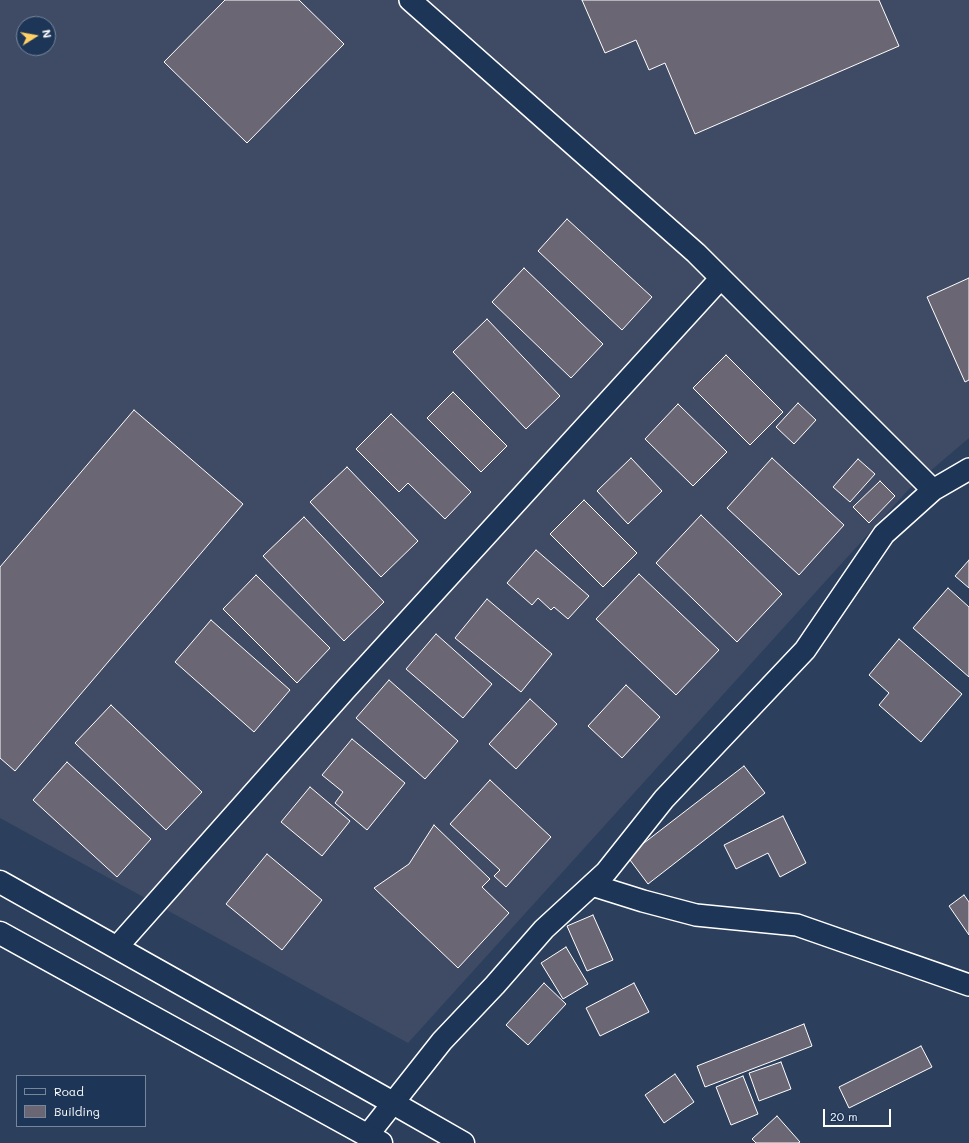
<!DOCTYPE html>
<html>
<head>
<meta charset="utf-8">
<style>
  body { margin:0 }
  #map { position:relative; width:969px; height:1143px; overflow:hidden; background:#2c3f5d; font-family:Mali,sans-serif }
  canvas { display:block }
  .legend { position:absolute; left:16px; top:1075px; width:130px; height:52px; box-sizing:border-box; background:#1d3557; border:1px solid #77869a; margin:0; padding:5px 7px; list-style:none; font-size:12px; color:#fff }
  .legend li { display:flex; align-items:center; gap:8px; height:20px }
  .legend b { width:20px; border:1px solid #77869a }
  .north { position:absolute; left:16px; top:16px; width:40px; height:40px; box-sizing:border-box; background:#1d3557; border:1px solid #77869a; border-radius:50%; rotate:79deg; font-size:11px; font-weight:700; line-height:16px; text-align:center; color:#fff }
  .north::after { content:''; display:block; margin:auto; width:14px; height:18px; background:#ffd166; clip-path:polygon(50% 0,100% 100%,50% 72%,0 100%) }
  .scale { position:absolute; left:823px; top:1109px; width:68px; height:18px; box-sizing:border-box; border:2px solid #fff; border-top:0; padding-left:5px; font-size:12px; line-height:14px; white-space:nowrap; color:#fff; -webkit-text-stroke:3px #1d3557; paint-order:stroke }
</style>
</head>
<body>
<div id="map">
<canvas width="969" height="1143"></canvas>
<ul class="legend">
<li><b style="height:5px;background:#1d3557"></b>Road</li>
<li><b style="height:11px;background:#6a6674"></b>Building</li>
</ul>
<div class="north">N</div>
<div class="scale">20 m</div>
</div>
<script>
const c = document.querySelector('canvas').getContext('2d');
c.lineJoin = 'round';
function fill(path, color) {
  c.fillStyle = color;
  c.fill(path, 'evenodd');
}
function toPath(rows) {
  const path = new Path2D();
  for (const r of rows) {
    path.moveTo(r[0], r[1]);
    for (let i = 2; i < r.length; i += 2) path.lineTo(r[i], r[i + 1]);
  }
  return path;
}
function strokePath(path, color, width, dash) {
  c.strokeStyle = color;
  c.lineWidth = width;
  c.lineCap = dash ? 'butt' : 'round';
  c.setLineDash(dash || []);
  c.stroke(path);
}
fill(toPath([
  [0,0,969,0,969,438,909,489,408,1043,0,818],
  [24,24,48,24,48,48,24,48]
]), '#3f4b64');
const building = toPath([
  [225,0,299,0,344,44,247,143,164,62,225,0],
  [582,0,879,0,899,46,695,134,665,63,649,70,636,40,605,53,582,0],
  [567,219,652,297,622,330,538,251,567,219],
  [524,268,603,344,571,378,492,302,524,268],
  [969,278,969,380,965,382,927,297,969,278],
  [487,319,560,396,526,429,453,352,487,319],
  [726,355,783,412,750,445,693,388,726,355],
  [453,392,507,446,481,472,427,418,453,392],
  [798,403,816,420,794,444,776,427,798,403],
  [678,404,727,452,693,486,645,439,678,404],
  [134,410,243,504,15,771,0,758,0,567,134,410],
  [391,414,471,492,445,519,408,483,399,492,356,449,391,414],
  [631,458,662,491,628,524,597,491,631,458],
  [772,458,844,525,799,575,727,508,772,458],
  [858,459,875,474,850,502,833,487,858,459],
  [347,467,418,541,381,577,310,502,347,467],
  [880,481,895,496,869,523,853,507,880,481],
  [584,500,637,553,603,587,550,534,584,500],
  [701,515,782,594,737,642,656,563,701,515],
  [304,517,384,602,344,641,263,556,304,517],
  [536,550,589,596,568,619,554,607,551,610,538,598,532,605,507,583,536,550],
  [969,560,969,588,955,576,969,560],
  [639,574,719,650,676,695,596,619,639,574],
  [256,575,330,648,297,683,223,609,256,575],
  [948,588,969,607,969,677,913,628,948,588],
  [487,599,552,654,521,692,455,638,487,599],
  [211,620,290,690,254,732,175,662,211,620],
  [436,634,492,684,463,718,406,669,436,634],
  [899,639,962,694,921,742,879,705,889,693,869,675,899,639],
  [389,680,458,741,425,779,356,718,389,680],
  [626,685,660,717,622,758,588,726,626,685],
  [530,699,557,724,516,769,489,744,530,699],
  [111,705,202,792,166,830,75,743,111,705],
  [352,739,405,783,367,830,335,803,343,792,322,775,352,739],
  [67,762,151,839,117,877,33,800,67,762],
  [744,766,765,793,648,884,627,856,744,766],
  [490,780,551,837,506,887,494,876,500,870,450,824,490,780],
  [310,787,350,821,322,856,281,822,310,787],
  [783,816,806,863,780,877,768,853,736,869,724,845,783,816],
  [434,825,490,879,482,887,509,913,458,968,374,888,409,864,434,825],
  [267,854,322,900,282,950,226,904,267,854],
  [964,895,969,902,969,935,949,906,964,895],
  [593,915,613,960,587,971,567,926,593,915],
  [566,947,588,984,563,999,541,963,566,947],
  [544,983,566,1004,528,1045,506,1025,544,983],
  [634,983,649,1012,600,1036,586,1008,634,983],
  [804,1024,812,1046,705,1087,697,1066,804,1024],
  [921,1046,932,1067,849,1108,839,1087,921,1046],
  [781,1062,791,1089,759,1101,749,1073,781,1062],
  [675,1074,694,1102,664,1123,645,1095,675,1074],
  [743,1076,758,1114,731,1125,716,1087,743,1076],
  [777,1116,800,1142,798,1143,756,1143,752,1139,777,1116]
]);
fill(building, '#6a6674');
strokePath(building, '#fff', 1);
const minor = toPath([
  [410,0,696,253,933,490],
  [592,885,643,901,696,915,797,925,969,985],
  [117,947,345,690,721,278],
  [367,1136,442,1041,495,985,544,929,606,872,664,799,805,650,884,534,933,490,969,469]
]);
const tertiary = toPath([
  [0,882,393,1103,463,1143],
  [0,933,381,1143]
]);
strokePath(minor, '#fff', 24);
strokePath(tertiary, '#fff', 25);
strokePath(minor, '#1d3557', 21);
strokePath(tertiary, '#1d3557', 22);
</script>
</body>
</html>
